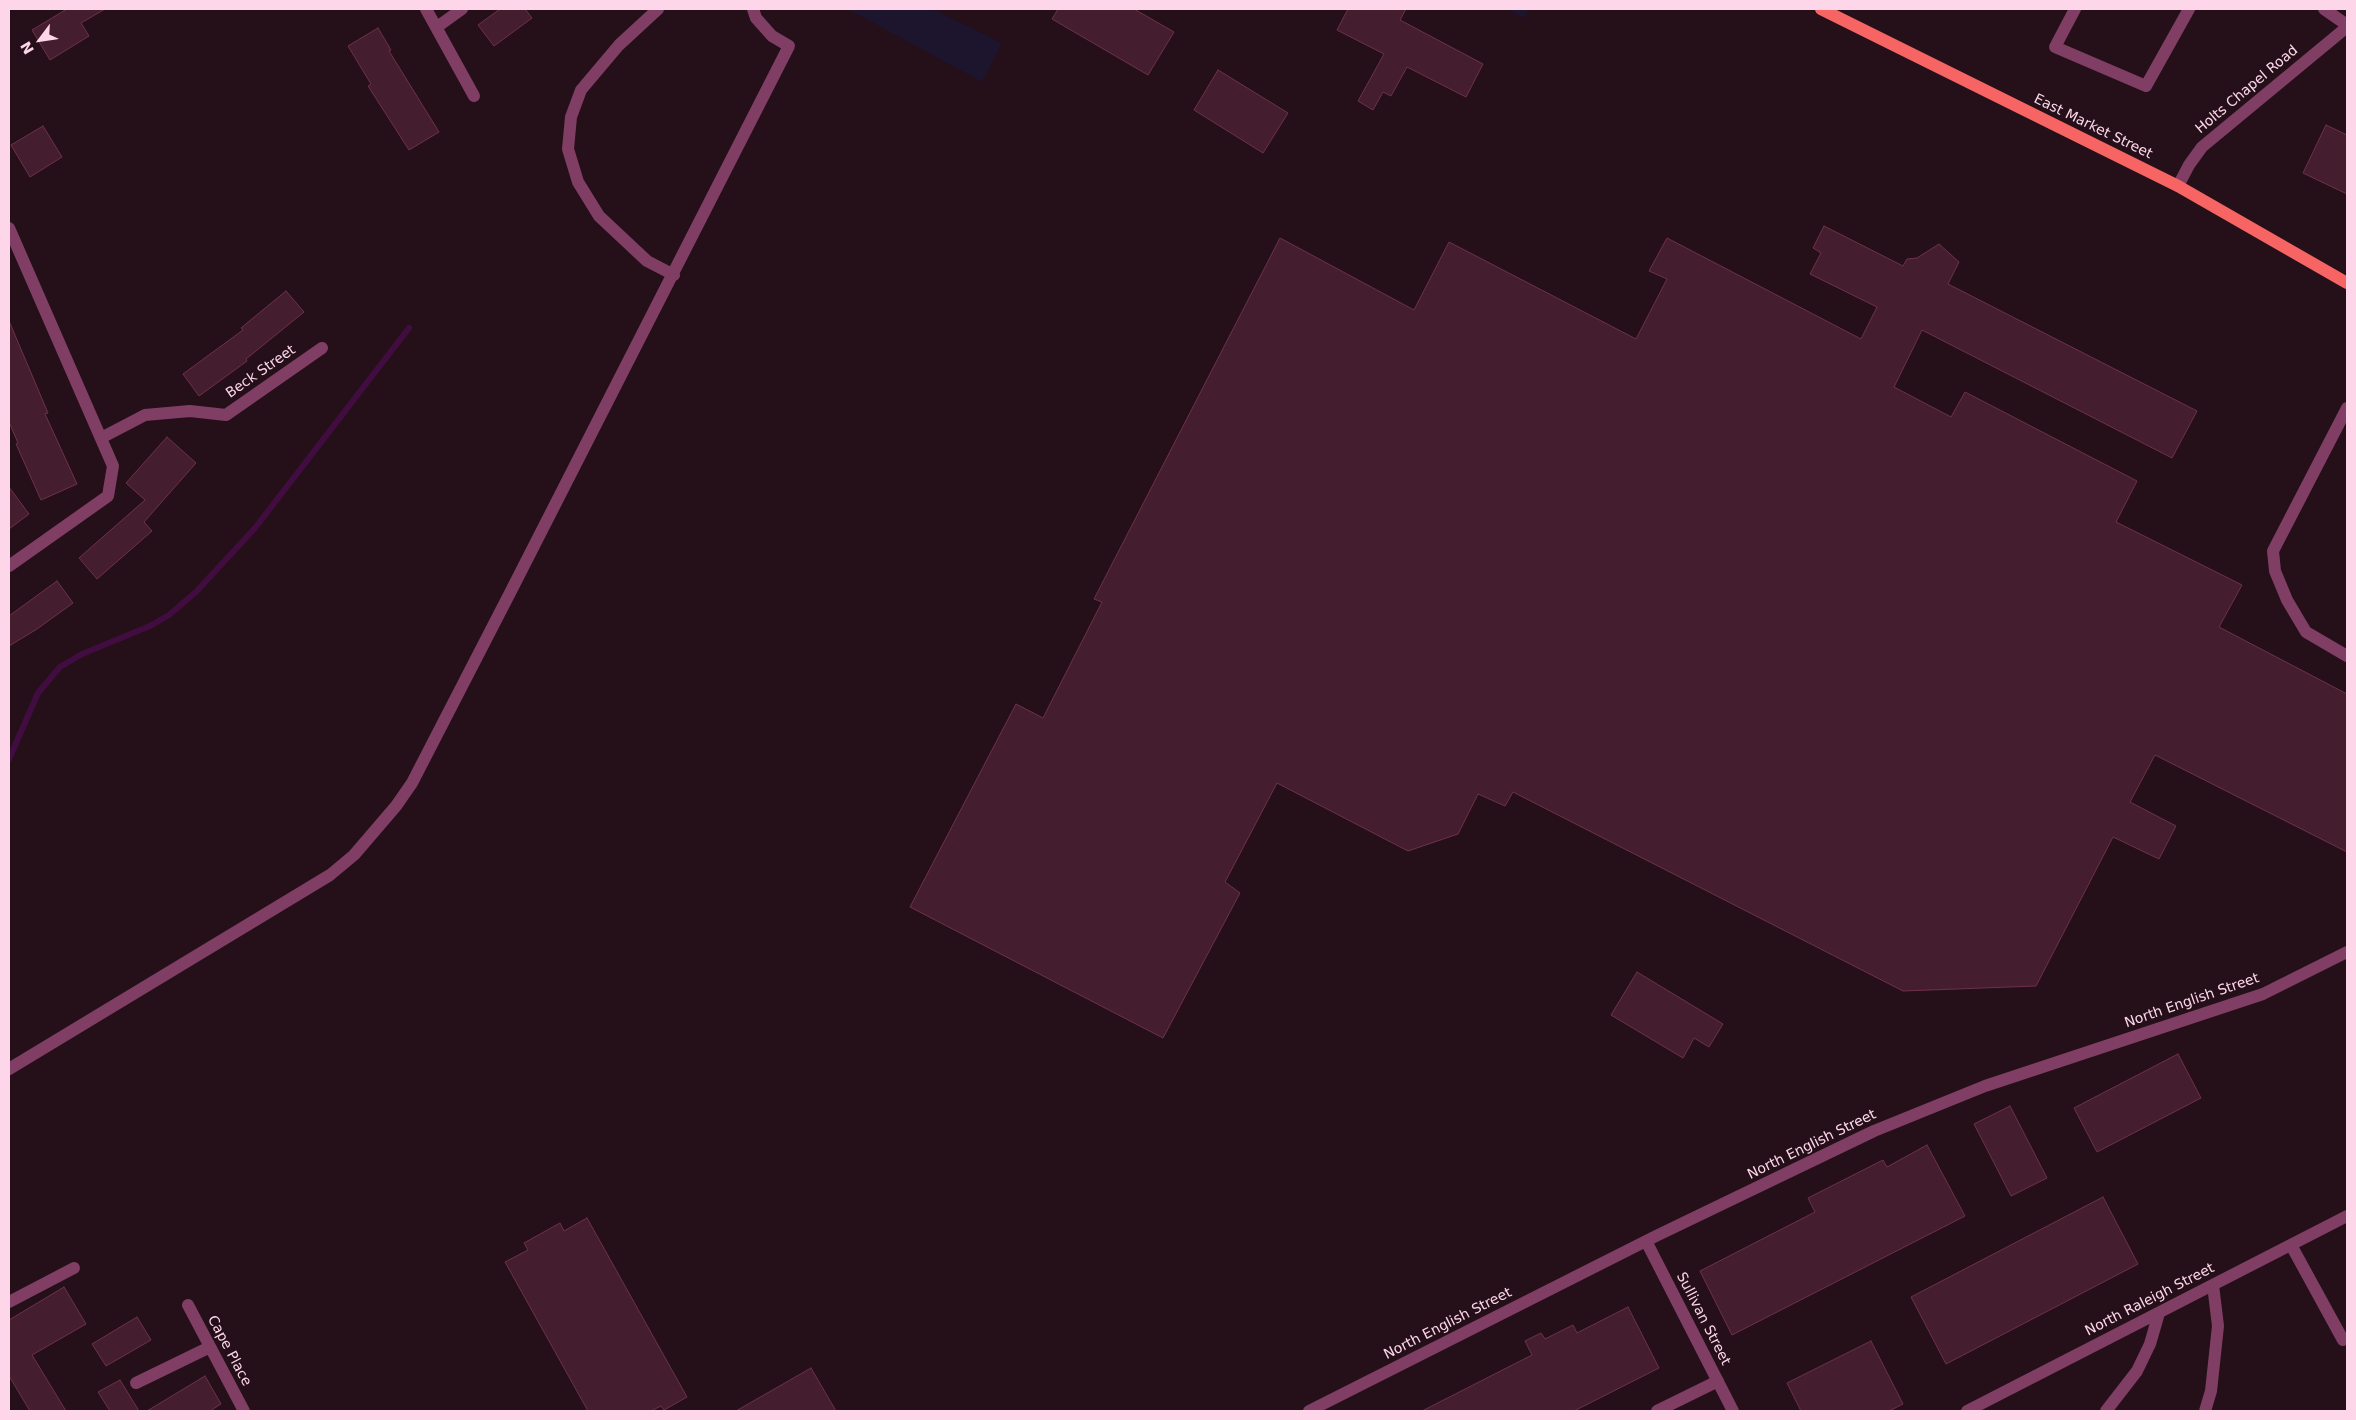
<!DOCTYPE html>
<html>
<head>
<meta charset="utf-8">
<style>
  body { margin:0 }
  #map { position:relative; width:2356px; height:1420px; overflow:hidden; background:#251019; font-family:"DejaVu Sans",sans-serif }
  canvas { display:block }
  .frame { position:absolute; inset:0; border:10px solid #fdd6ea; pointer-events:none }
  .north { position:absolute; left:15px; top:15px; width:50px; height:50px; -webkit-text-stroke:4px #251019; paint-order:stroke; rotate:239deg; font-size:14px; font-weight:700; line-height:20px; text-align:center; color:#fdd6ea }
  .north::after { content:''; display:block; margin:auto; width:18px; height:22px; background:#fdd6ea; clip-path:polygon(50% 0,100% 100%,50% 72%,0 100%) }
</style>
</head>
<body>
<div id="map">
<canvas width="2356" height="1420"></canvas>
<div class="frame"></div>
<div class="north">N</div>
</div>
<script>
const c = document.querySelector('canvas').getContext('2d');
c.lineJoin = 'round';
function fill(path, color) {
  c.fillStyle = color;
  c.fill(path, 'evenodd');
}
function toPath(rows) {
  const path = new Path2D();
  for (const r of rows) {
    path.moveTo(r[0], r[1]);
    for (let i = 2; i < r.length; i += 2) path.lineTo(r[i], r[i + 1]);
  }
  return path;
}
function strokePath(path, color, width, dash) {
  c.strokeStyle = color;
  c.lineWidth = width;
  c.lineCap = dash ? 'butt' : 'round';
  c.setLineDash(dash || []);
  c.stroke(path);
}
function drawText(font, color, halo, rows, align = 'center') {
  c.font = font + ' "DejaVu Sans",sans-serif';
  c.lineWidth = 4;
  c.setLineDash([]);
  c.textBaseline = 'middle';
  c.strokeStyle = halo;
  c.fillStyle = color;
  for (const [text, x, y, turn = 0] of rows) {
    c.save();
    c.translate(x, y);
    c.rotate((+turn || 0) * Math.PI / 180);
    c.textAlign = isNaN(turn) ? turn : align;
    if (halo) c.strokeText(text, 0, 0);
    c.fillText(text, 0, 0);
    c.restore();
  }
}
fill(toPath([
  [848,9,932,9,1002,43,982,82],
  [1507,9,1529,9,1524,18]
]), '#1d142e');
strokePath(toPath([
  [9,759,38,693,60,667,82,654,150,626,169,615,196,592,255,528,409,328]
]), '#410d40', 6);
const building = toPath([
  [67,9,105,9,81,23,89,36,50,60,32,30,67,9],
  [500,9,525,9,532,18,494,46,478,25,500,9],
  [1058,9,1134,9,1174,32,1148,75,1052,19,1058,9],
  [1348,9,1406,9,1400,20,1483,64,1466,97,1407,67,1391,96,1383,92,1373,110,1358,101,1384,54,1337,30,1348,9],
  [378,28,391,50,389,51,439,132,409,150,368,86,371,84,348,46,378,28],
  [1218,70,1288,113,1263,153,1194,110,1218,70],
  [2326,125,2347,135,2347,194,2303,173,2326,125],
  [43,126,62,157,30,177,11,145,43,126],
  [1824,226,1903,266,1907,259,1917,258,1939,244,1959,262,1948,284,2197,411,2172,458,1922,330,1894,387,1951,417,1965,392,2137,481,2116,522,2242,585,2219,627,2347,694,2347,852,2155,755,2130,802,2176,826,2159,859,2113,837,2036,986,1903,991,1513,792,1505,806,1478,794,1458,834,1408,851,1277,783,1225,882,1240,893,1163,1038,910,907,1016,704,1043,718,1102,602,1094,599,1280,238,1414,310,1449,242,1636,339,1667,279,1649,271,1667,238,1861,339,1877,307,1810,274,1821,253,1813,248,1824,226],
  [286,291,304,312,246,359,247,361,199,396,183,374,243,330,241,328,286,291],
  [9,321,48,413,45,414,77,484,41,500,16,444,18,443,9,422,9,321],
  [167,437,196,463,144,522,152,531,97,579,79,558,145,500,126,483,167,437],
  [9,487,29,514,9,529,9,487],
  [57,581,73,603,37,629,9,646,9,616,57,581],
  [1637,972,1723,1024,1709,1047,1694,1038,1683,1058,1611,1015,1637,972],
  [2178,1054,2201,1098,2097,1152,2074,1108,2178,1054],
  [2010,1106,2047,1178,2011,1196,1974,1124,2010,1106],
  [1927,1145,1965,1216,1732,1335,1700,1271,1815,1212,1808,1198,1883,1160,1887,1167,1927,1145],
  [2103,1197,2138,1264,1946,1364,1911,1297,2103,1197],
  [587,1218,687,1397,664,1410,661,1406,651,1411,588,1411,505,1262,528,1250,524,1243,560,1223,564,1231,587,1218],
  [64,1287,86,1324,32,1355,66,1411,30,1411,9,1376,9,1320,64,1287],
  [1628,1307,1659,1368,1574,1411,1422,1411,1532,1355,1525,1341,1541,1333,1545,1339,1573,1325,1577,1333,1628,1307],
  [137,1317,151,1340,106,1366,92,1344,137,1317],
  [1871,1341,1903,1404,1889,1411,1801,1411,1787,1383,1871,1341],
  [811,1368,836,1411,736,1411,811,1368],
  [205,1376,221,1404,210,1411,147,1411,205,1376],
  [120,1380,139,1411,110,1411,98,1392,120,1380]
]);
fill(building, '#441d2e');
strokePath(building, '#6f314b', 1);
strokePath(toPath([
  [426,9,474,96],
  [658,9,619,45,581,90,571,117,568,149,578,182,599,216,647,261,674,275],
  [2075,9,2055,47,2146,86,2189,9],
  [2324,9,2347,25],
  [437,27,462,9],
  [2178,186,2189,165,2202,147,2347,27],
  [9,228,113,466,108,496,9,566],
  [2347,408,2273,551,2275,571,2287,600,2306,632,2347,656],
  [101,438,145,415,190,411,226,415,322,348],
  [9,1069,330,875,354,855,396,806,412,783,512,589,789,46,772,36,756,18,753,9],
  [1646,1241,1733,1411],
  [2291,1245,2343,1340],
  [9,1302,74,1268],
  [188,1305,244,1411],
  [136,1383,210,1347],
  [1309,1411,1656,1236,1874,1131,1985,1086,2263,994,2347,952],
  [1657,1411,1718,1381],
  [1967,1411,2347,1216],
  [2106,1411,2137,1371,2150,1344,2159,1313],
  [2205,1411,2211,1391,2218,1326,2213,1285]
]), '#813e65', 12);
strokePath(toPath([
  [1821,9,2178,186,2347,283]
]), '#f66464', 12);
drawText('14px', '#fdd6ea', '#251019', [
  ["Holts Chapel Road",2247,90,-40],
  ["East Market Street",2093,127,26],
  ["Beck Street",261,372,-35],
  ["North English Street",2192,1001,-19],
  ["North English Street",1812,1145,-26],
  ["North Raleigh Street",2150,1300,-27],
  ["Sullivan Street",1703,1319,63],
  ["North English Street",1448,1324,-27],
  ["Cape Place",229,1351,62]
]);
</script>
</body>
</html>
